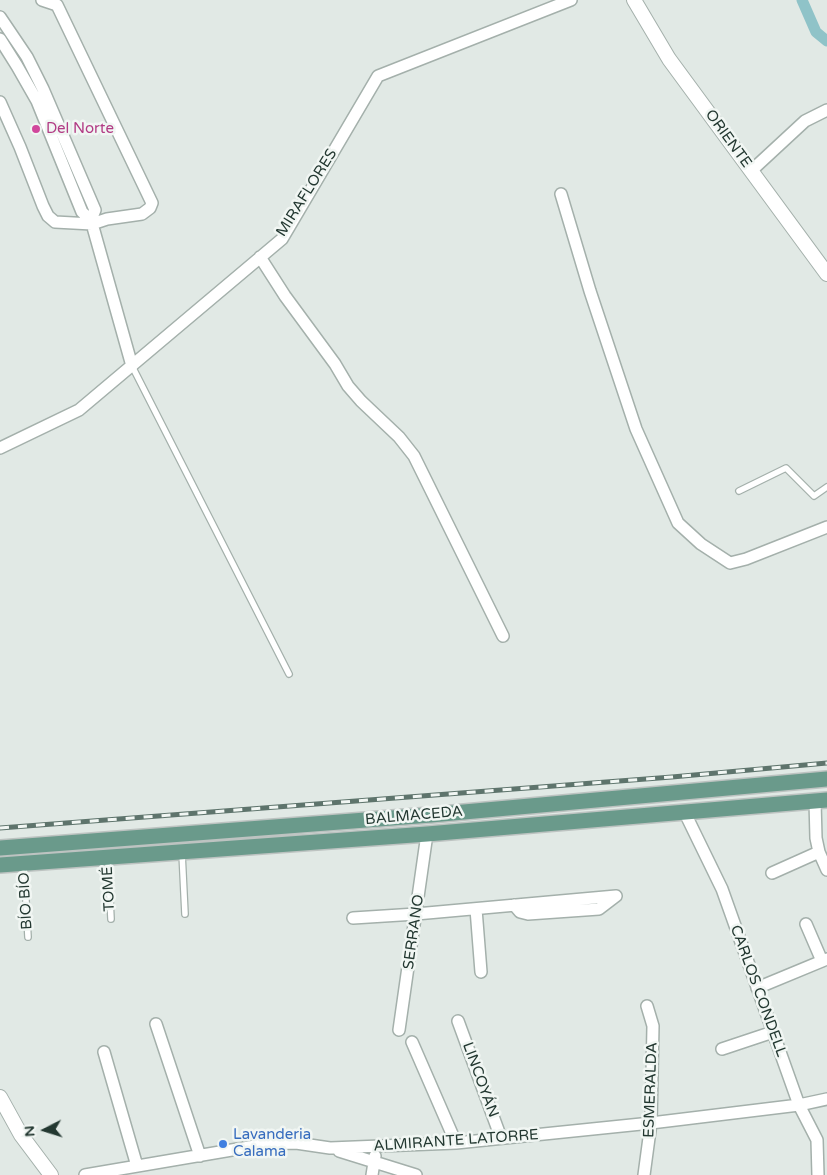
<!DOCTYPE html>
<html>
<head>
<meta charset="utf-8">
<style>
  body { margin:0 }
  #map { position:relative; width:827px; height:1175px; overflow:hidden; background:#e1e9e5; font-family:"Varela Round",sans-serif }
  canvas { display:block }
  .north { position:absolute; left:20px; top:1105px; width:50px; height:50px; -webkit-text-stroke:4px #f1f6f3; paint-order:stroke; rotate:265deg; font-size:14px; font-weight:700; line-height:20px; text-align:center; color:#233831 }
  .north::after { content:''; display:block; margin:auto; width:18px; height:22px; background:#233831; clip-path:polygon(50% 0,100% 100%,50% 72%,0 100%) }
</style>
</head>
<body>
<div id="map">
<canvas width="827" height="1175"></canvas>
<div class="north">N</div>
</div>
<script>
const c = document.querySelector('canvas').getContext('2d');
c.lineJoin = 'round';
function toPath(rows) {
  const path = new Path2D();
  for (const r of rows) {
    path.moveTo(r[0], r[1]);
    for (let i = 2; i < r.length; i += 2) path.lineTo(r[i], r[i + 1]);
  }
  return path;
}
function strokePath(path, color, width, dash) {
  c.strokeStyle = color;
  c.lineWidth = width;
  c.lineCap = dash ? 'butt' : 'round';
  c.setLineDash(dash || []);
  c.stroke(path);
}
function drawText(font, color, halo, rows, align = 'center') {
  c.font = font + ' "Varela Round",sans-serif';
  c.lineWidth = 5;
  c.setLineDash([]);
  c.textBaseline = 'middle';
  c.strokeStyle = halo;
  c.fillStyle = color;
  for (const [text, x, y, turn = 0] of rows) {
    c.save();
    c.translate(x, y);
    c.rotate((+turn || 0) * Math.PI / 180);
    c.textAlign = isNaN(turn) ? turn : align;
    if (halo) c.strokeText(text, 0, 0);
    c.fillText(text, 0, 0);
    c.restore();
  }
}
strokePath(toPath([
  [802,0,816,32,827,41]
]), '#8fc3c8', 11);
const service = toPath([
  [132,366,289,674],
  [739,491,786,468,814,496,827,487],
  [182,853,185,914],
  [108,859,111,919],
  [24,865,28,937]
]);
const minor = toPath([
  [0,17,27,57,43,89,95,210,91,220],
  [0,39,17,66,37,101,82,212,91,220,132,366],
  [0,102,20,147,43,206,48,216,55,222,92,224,107,219,142,214,150,208,152,203,57,5,42,0],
  [751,171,805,121,827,110],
  [561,194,590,291,636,429,678,523,701,544,730,563,746,559,827,527],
  [260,257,285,296,335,364,348,386,361,401,399,437,414,456,503,636],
  [0,448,79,410,282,239,378,76,571,0],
  [815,801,816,838,819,852],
  [684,811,722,889,799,1105,817,1140,818,1175],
  [772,873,819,852,827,870],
  [514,905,520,912,528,914,599,909,616,896],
  [476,909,481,972],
  [353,918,416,914,616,896],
  [806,924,822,961],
  [757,988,827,959],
  [458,1021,501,1138],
  [156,1024,200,1156],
  [399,1030,427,834],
  [412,1042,456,1143],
  [722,1049,773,1032],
  [104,1052,137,1166],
  [339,1151,416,1175],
  [85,1175,267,1144,296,1143,330,1148,456,1143,651,1123,799,1105,827,1099],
  [372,1175,375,1156],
  [644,1175,651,1123,653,1026,647,1006]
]);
const tertiary = toPath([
  [634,0,669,59,827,274],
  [0,1097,21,1135,51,1175]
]);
const primary = toPath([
  [0,848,431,815,827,779],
  [0,865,427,834,827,800]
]);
strokePath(service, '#a4b0ab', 8);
strokePath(minor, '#a4b0ab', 14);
strokePath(tertiary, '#a4b0ab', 16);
strokePath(primary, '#bdc3c1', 18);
strokePath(service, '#fff', 5.5);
strokePath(minor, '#fff', 11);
strokePath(tertiary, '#fff', 14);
strokePath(primary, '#6a9a8b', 15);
const rail = toPath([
  [0,828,672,777,827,763]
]);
strokePath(rail, '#5e746c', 5);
strokePath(rail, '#f1f6f3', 3, [9]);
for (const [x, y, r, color] of [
  [36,129,5,"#d1479c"],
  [223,1144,5,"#3f7fe0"]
]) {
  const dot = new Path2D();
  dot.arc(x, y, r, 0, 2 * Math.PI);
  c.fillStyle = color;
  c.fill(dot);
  strokePath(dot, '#f1f6f3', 2);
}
drawText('15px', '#b23c85', '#f1f6f3', [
  ["Del Norte",46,129]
], 'left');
drawText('15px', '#233831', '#f1f6f3', [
  ["ORIENTE",728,139,54],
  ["MIRAFLORES",307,193,-58],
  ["BALMACEDA",414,816,-5],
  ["TOMÉ",109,889,-93],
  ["BÍO BÍO",26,901,-93],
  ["SERRANO",414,932,-82],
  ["CARLOS CONDELL",758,991,70],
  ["LINCOYÁN",480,1080,70],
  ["ESMERALDA",651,1090,-88],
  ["ALMIRANTE LATORRE",456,1141,-4]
]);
drawText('15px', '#366cbe', '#f1f6f3', [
  ["Lavanderia",233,1135],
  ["Calama",233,1152]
], 'left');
</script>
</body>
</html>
